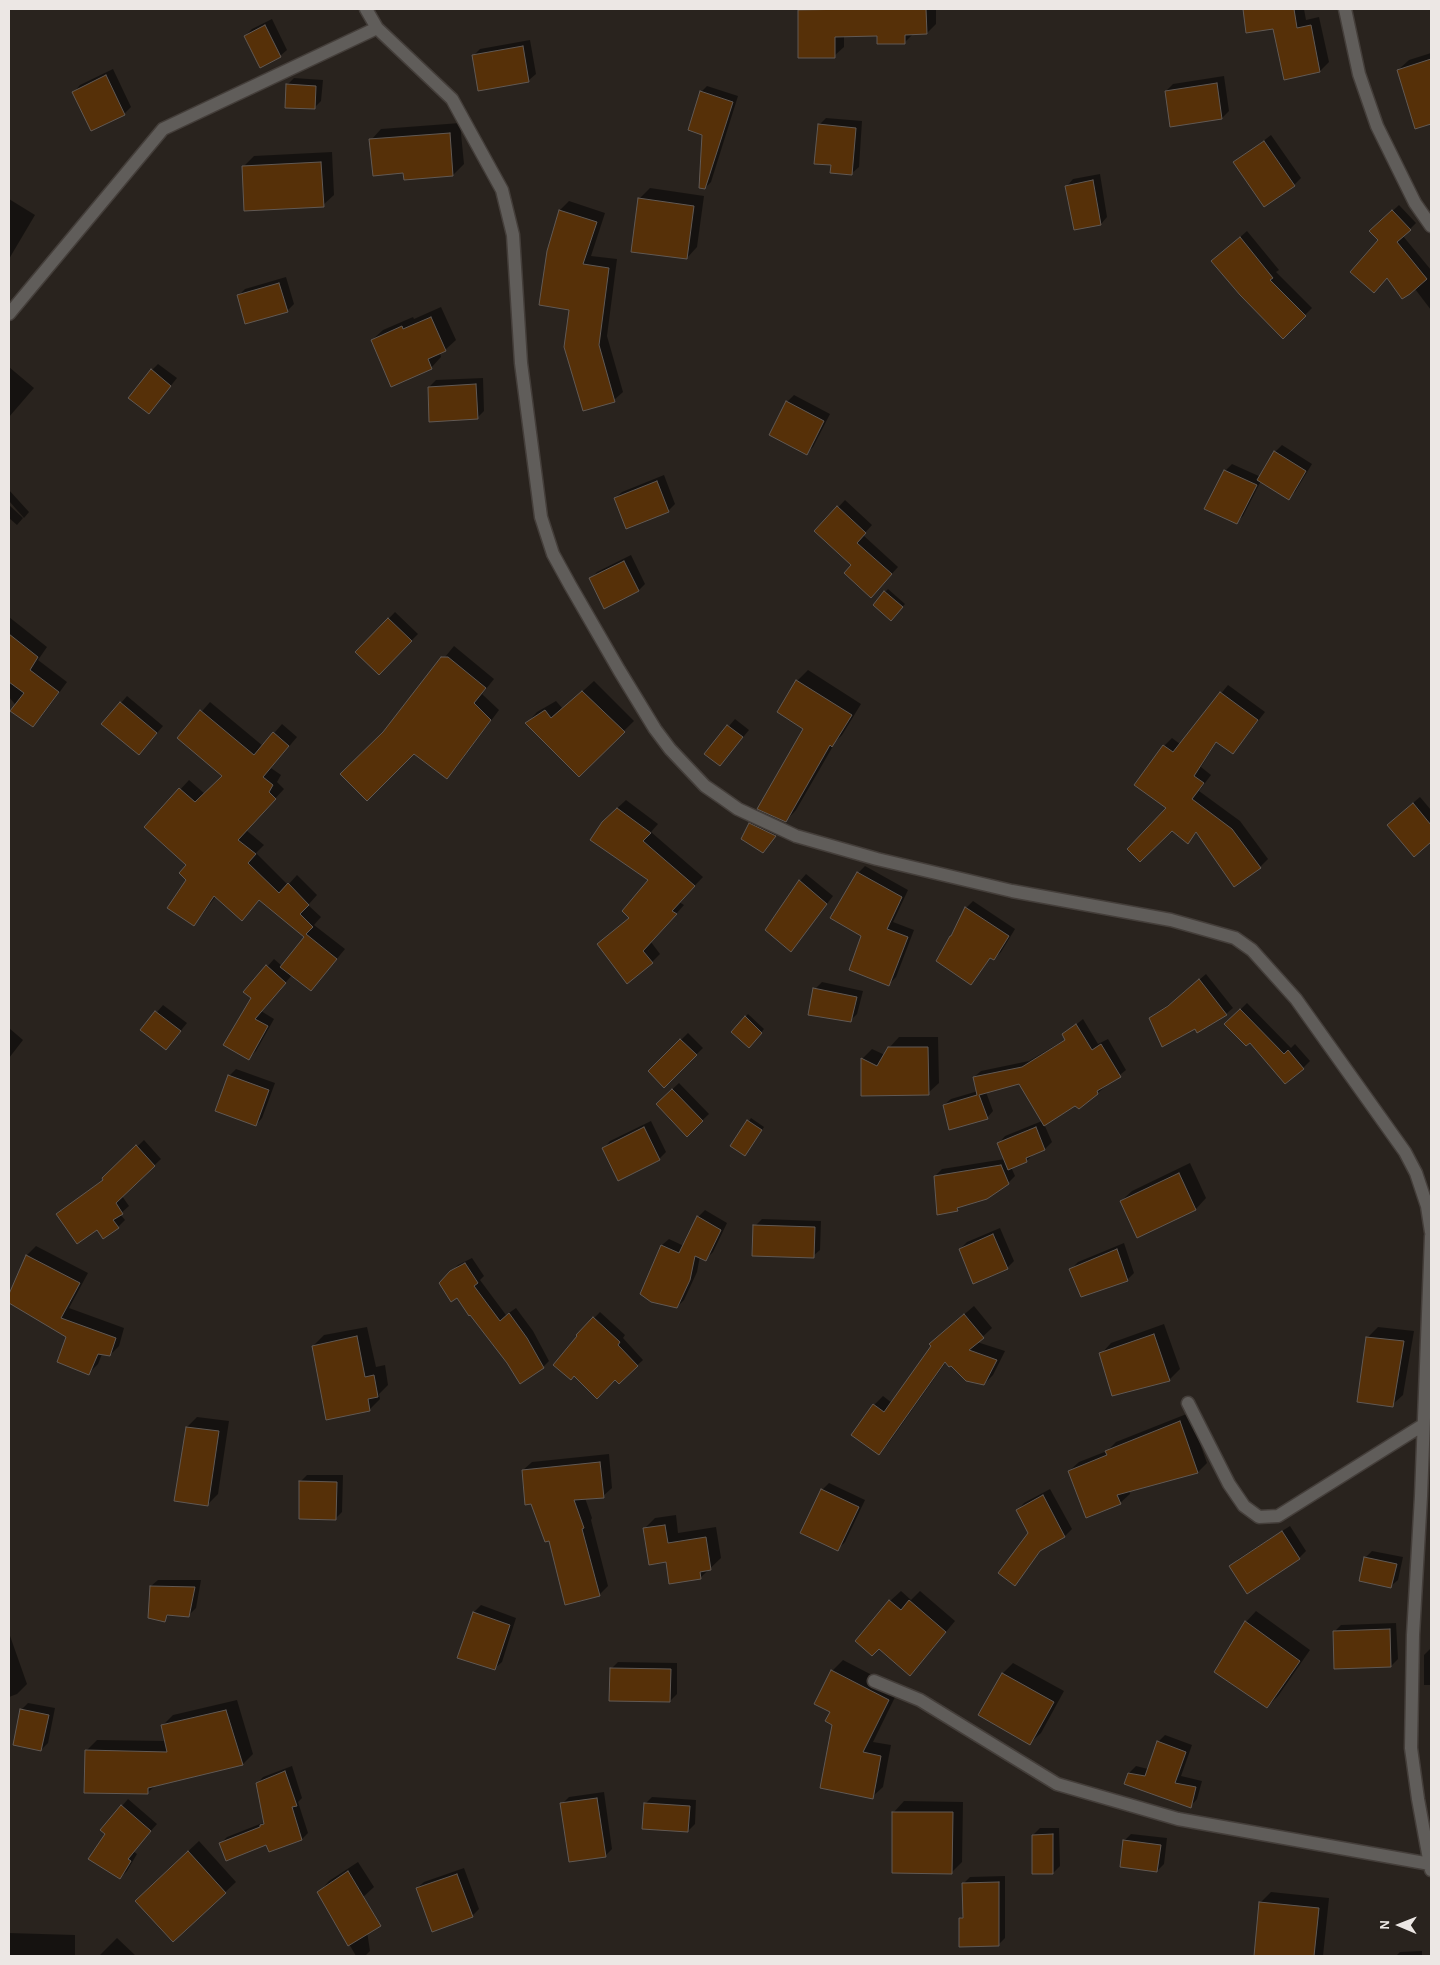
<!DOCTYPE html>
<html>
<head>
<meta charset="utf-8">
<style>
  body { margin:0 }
  #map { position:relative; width:1440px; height:1965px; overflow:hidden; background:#29231e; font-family:"Alegreya Sans",sans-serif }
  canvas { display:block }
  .frame { position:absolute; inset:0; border:10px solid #ece7e4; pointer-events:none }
  .north { position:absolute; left:1375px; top:1900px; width:50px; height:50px; -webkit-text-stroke:4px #29231e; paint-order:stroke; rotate:271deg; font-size:14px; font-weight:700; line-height:20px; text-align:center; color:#ece7e4 }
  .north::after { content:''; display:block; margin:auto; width:18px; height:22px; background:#ece7e4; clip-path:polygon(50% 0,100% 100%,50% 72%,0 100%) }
</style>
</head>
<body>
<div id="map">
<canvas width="1440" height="1965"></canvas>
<div class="frame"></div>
<div class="north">N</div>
</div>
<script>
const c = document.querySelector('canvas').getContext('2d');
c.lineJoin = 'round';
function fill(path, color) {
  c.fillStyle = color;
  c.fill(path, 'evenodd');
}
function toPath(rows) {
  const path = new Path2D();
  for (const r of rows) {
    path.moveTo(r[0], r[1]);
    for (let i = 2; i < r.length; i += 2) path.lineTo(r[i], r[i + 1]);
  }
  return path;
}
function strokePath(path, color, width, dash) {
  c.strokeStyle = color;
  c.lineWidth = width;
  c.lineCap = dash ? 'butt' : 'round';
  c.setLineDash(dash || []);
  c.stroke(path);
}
fill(toPath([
  [801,9,936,9,936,24,927,33,914,33,904,43,878,35,844,36,844,47,834,56,799,11],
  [1244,9,1304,9,1306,20,1319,17,1329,62,1320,71,1285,78,1274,27,1247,31],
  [272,19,287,50,280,56,245,36,252,29],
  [530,40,536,74,529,80,473,56,480,49],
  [1431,53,1431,123,1416,127,1398,70,1409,60],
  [113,69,131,107,124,114,74,92,80,85],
  [1224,76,1229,111,1222,118,1171,126,1166,91,1173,84],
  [294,78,323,80,321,101,314,108,287,85],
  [707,86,738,96,711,182,705,188,701,92],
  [826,118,862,121,859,167,852,173,819,125],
  [460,123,464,164,453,175,404,172,371,140,381,129],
  [1271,135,1301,178,1294,185,1235,163],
  [332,152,334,195,323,205,243,167,254,156],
  [1100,174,1107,217,1101,224,1067,186,1073,179],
  [650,188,704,196,697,247,687,258,639,199],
  [9,199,35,215,9,259],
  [569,201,605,213,591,256,617,259,607,336,623,392,614,400,570,309,548,251,560,210],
  [1399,205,1416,223,1403,236,1431,270,1431,310,1371,231],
  [1247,231,1279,270,1276,272,1312,308,1283,337,1213,261],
  [286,277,294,304,287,311,238,296,245,289],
  [441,307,456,340,445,350,440,353,441,357,431,368,372,340,383,330,413,317,414,319],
  [158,364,177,378,149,413,152,370],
  [9,367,34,388,9,417],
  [483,378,484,411,477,418,429,387,436,380],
  [794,395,830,414,813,447,806,454,787,402],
  [1282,445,1312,464,1295,492,1289,498,1261,481,1243,516,1236,523,1225,471,1232,464,1261,477,1275,452],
  [664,475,675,504,668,511,615,498,622,492],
  [9,490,29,512,24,518,9,501],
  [845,500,872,525,863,535,898,567,878,589,816,531],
  [9,505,23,518,17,525,9,518],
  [631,555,645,584,639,590,590,579,597,572],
  [888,589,905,604,894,616,885,592],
  [395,612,418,634,379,673,357,652],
  [9,617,47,647,38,660,67,682,42,716,33,726,9,697],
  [454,646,494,679,482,694,499,710,456,768,447,777,384,732],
  [808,670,861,704,842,735,836,741,796,810,786,821,805,728,797,681],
  [594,681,634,721,579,775,527,723,537,712,556,701,563,709],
  [1228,685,1265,712,1233,753,1217,741,1201,767,1211,775,1199,791,1240,821,1268,859,1260,867,1234,885,1197,832,1188,842,1168,808,1164,746,1172,738,1180,744],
  [127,696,163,726,139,754,121,703],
  [210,702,263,746,282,724,297,737,271,768,281,775,277,782,284,789,246,830,264,845,256,853,288,885,297,875,317,895,308,905,321,917,314,925,345,949,311,990,292,975,261,1011,274,1019,256,1051,249,1058,252,998,245,992,274,959,282,966,305,937,260,899,242,919,216,896,202,915,193,924,187,879,188,865,146,827,189,780,205,794,224,776,179,738],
  [735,719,749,730,720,765,706,753],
  [1420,797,1431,810,1431,841,1414,855,1395,818],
  [626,800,658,824,651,832,703,877,679,902,684,905,651,942,660,954,652,962,598,944,630,917,650,879,612,813],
  [753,821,778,832,765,848,750,824],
  [865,866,908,890,893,922,914,930,896,977,889,984,862,935,858,873],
  [806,874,833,896,791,950,800,881],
  [973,901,1015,929,1001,952,994,959,991,957,971,983,951,936,966,908],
  [1206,974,1233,1008,1226,1014,1198,1031,1195,1028,1150,1019,1156,1013,1176,1000],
  [822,982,863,991,857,1014,850,1021,815,989],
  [1247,1003,1291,1048,1295,1044,1310,1061,1303,1068,1226,1024],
  [163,1005,187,1023,166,1049,142,1030],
  [748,1014,764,1029,749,1046,732,1032],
  [1083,1019,1098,1044,1108,1039,1126,1070,1079,1108,1075,1105,1044,1124,1052,1142,1045,1149,1034,1154,1026,1161,1011,1167,1015,1176,1008,1183,961,1205,957,1210,935,1176,942,1169,1005,1159,999,1143,1005,1136,1042,1121,1020,1082,986,1092,993,1111,987,1118,944,1105,951,1099,978,1091,974,1077,981,1071,1029,1061,1066,1039,1063,1035],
  [9,1028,23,1040,9,1058],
  [688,1033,703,1048,664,1086,650,1071],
  [899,1037,938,1037,939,1083,928,1093,862,1059,872,1049,885,1055,889,1048],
  [236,1069,275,1083,262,1118,256,1125,229,1076],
  [679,1083,709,1114,687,1135,664,1097],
  [751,1118,764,1127,748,1151,732,1146],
  [651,1121,666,1152,659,1159,604,1148,610,1141],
  [144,1140,161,1159,122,1196,129,1206,120,1214,125,1220,118,1227,97,1228,58,1215,104,1179],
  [1190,1163,1206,1198,1196,1209,1138,1236,1121,1201,1132,1191],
  [705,1210,727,1223,713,1252,706,1259,700,1256,697,1272,684,1300,677,1307,641,1293,662,1245,669,1239,684,1246,698,1217],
  [762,1219,821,1221,820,1250,813,1256,755,1226],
  [1000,1228,1014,1261,1007,1268,960,1249,967,1242],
  [1124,1243,1134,1273,1127,1280,1071,1269,1078,1262],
  [36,1246,88,1273,69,1308,124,1328,119,1346,110,1355,102,1354,98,1364,89,1373,68,1336,9,1302,9,1297,27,1255],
  [472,1258,484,1276,480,1280,506,1315,516,1308,533,1331,549,1361,543,1367,508,1362,470,1313,451,1272,458,1265],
  [974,1306,992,1328,977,1342,1005,1351,993,1375,984,1384,946,1362,888,1444,879,1453,853,1435,874,1405,883,1396,892,1403,940,1335],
  [600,1312,625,1335,623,1338,643,1360,619,1382,578,1335],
  [1164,1324,1180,1369,1169,1380,1101,1354,1111,1343],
  [367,1327,376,1367,385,1365,388,1385,379,1394,380,1399,370,1409,313,1346,324,1335],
  [1378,1327,1414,1331,1403,1395,1392,1405,1367,1338],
  [1189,1413,1207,1463,1198,1472,1129,1490,1130,1494,1120,1503,1069,1471,1079,1462,1107,1451,1116,1442],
  [197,1417,229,1421,218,1494,207,1505,187,1427],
  [609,1454,612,1488,603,1496,585,1498,592,1518,591,1520,608,1586,599,1595,550,1539,532,1503,523,1470,532,1462],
  [307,1475,343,1475,342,1512,335,1519,300,1482],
  [829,1483,865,1500,845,1542,838,1549,822,1490],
  [1050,1489,1072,1529,1065,1536,1042,1548,1015,1584,1030,1533,1018,1510,1024,1503],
  [676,1515,678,1533,716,1527,721,1558,700,1578,667,1561,644,1529,655,1518],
  [1290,1526,1306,1551,1299,1558,1231,1566,1238,1559],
  [1372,1551,1403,1557,1398,1580,1391,1586,1366,1557],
  [158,1580,201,1580,196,1608,189,1615,170,1614,164,1620,151,1586],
  [901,1591,911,1600,920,1591,955,1621,920,1663,890,1601],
  [481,1605,516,1618,502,1662,495,1668,474,1612],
  [1256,1611,1310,1650,1278,1696,1267,1707,1246,1622],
  [1396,1623,1398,1659,1391,1666,1334,1632,1341,1625],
  [9,1633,27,1684,17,1694,9,1697],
  [1431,1648,1431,1685,1424,1685,1424,1655],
  [843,1660,899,1689,873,1742,891,1745,883,1787,872,1797,834,1724,831,1711,832,1671],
  [618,1662,677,1663,677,1694,670,1701,611,1669],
  [1013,1663,1064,1691,1041,1733,1030,1743,980,1715,1003,1673],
  [237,1700,253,1754,243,1764,156,1785,147,1793,86,1751,97,1740,166,1741,162,1726,173,1715],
  [28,1703,55,1708,48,1743,41,1750,22,1709],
  [1165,1735,1192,1745,1181,1776,1202,1781,1197,1799,1191,1806,1129,1773,1136,1766,1148,1769,1158,1742],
  [292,1766,302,1798,298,1802,308,1833,302,1839,267,1843,221,1843,227,1837,265,1822,257,1784,263,1777],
  [604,1792,612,1849,605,1856,562,1804,569,1797],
  [652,1797,696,1800,695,1824,688,1831,645,1804],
  [128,1799,157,1824,133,1851,137,1854,127,1871,120,1878,106,1834,122,1806],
  [904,1801,963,1802,962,1862,951,1873,894,1812],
  [1040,1828,1059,1828,1060,1866,1053,1873,1033,1835],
  [1131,1834,1167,1838,1164,1864,1157,1871,1124,1841],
  [199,1841,236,1882,173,1941,147,1890],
  [358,1862,374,1887,362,1898,370,1951,365,1956,356,1956,319,1892,329,1881],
  [464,1868,479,1909,472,1916,417,1888,424,1882],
  [1005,1876,1005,1938,998,1945,960,1919,964,1915,963,1884,970,1877],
  [1271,1892,1329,1898,1323,1956,1255,1956,1260,1903],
  [9,1933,75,1935,75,1956,9,1956],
  [117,1938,136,1956,99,1956],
  [1422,1951,1422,1956,1396,1956,1400,1952]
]), '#0007');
const building = toPath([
  [855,9,926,9,927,34,905,35,905,44,877,44,877,36,835,37,835,58,798,58,798,10,855,9],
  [1243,9,1294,9,1297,28,1311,25,1320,72,1284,80,1273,29,1246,33,1243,9],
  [265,25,281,57,260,68,244,36,265,25],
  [523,46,529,82,478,91,472,55,523,46],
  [1431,59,1431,124,1415,129,1397,70,1431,59],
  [106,75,125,115,91,131,72,92,106,75],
  [1217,83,1222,119,1170,127,1165,91,1217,83],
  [286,84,316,86,315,109,285,108,286,84],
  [700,91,733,102,705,189,699,188,702,135,688,130,700,91],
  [818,124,856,128,852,175,830,173,831,165,814,164,818,124],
  [450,133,453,176,404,180,403,173,373,176,369,139,450,133],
  [1264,141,1295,186,1264,207,1233,162,1264,141],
  [321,162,324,207,244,211,242,166,321,162],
  [1093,180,1101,225,1074,230,1065,186,1093,180],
  [638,198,694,206,687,259,631,252,638,198],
  [559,210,597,222,583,264,609,268,599,345,615,402,583,411,564,347,569,310,539,305,547,251,559,210],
  [1392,210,1411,230,1397,242,1427,279,1410,294,1402,299,1387,278,1374,293,1350,272,1378,240,1369,231,1392,210],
  [1240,237,1273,278,1270,280,1306,316,1283,339,1240,295,1211,261,1240,237],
  [279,283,288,312,245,324,237,295,279,283],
  [431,317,446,351,428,359,432,369,391,387,371,340,402,326,403,329,431,317],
  [151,369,171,386,149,414,128,398,151,369],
  [476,384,478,419,429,422,428,387,476,384],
  [786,401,824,421,807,455,769,435,786,401],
  [1274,451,1306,471,1289,500,1257,480,1274,451],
  [1224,470,1257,485,1237,524,1204,509,1224,470],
  [657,481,669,512,626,529,614,498,657,481],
  [837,506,866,533,857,543,892,574,871,598,844,573,851,565,814,531,837,506],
  [624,561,639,591,604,609,589,578,624,561],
  [884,591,903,607,891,621,873,605,884,591],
  [388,618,412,641,379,675,355,652,388,618],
  [9,634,38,657,30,670,59,692,33,727,10,711,24,693,9,682,9,634],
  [441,657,448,657,486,688,474,703,491,720,447,779,414,754,367,801,340,774,383,732,441,657],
  [796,680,852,715,832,747,830,745,786,822,757,809,803,729,777,712,796,680],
  [582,691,625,732,579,777,525,723,545,710,551,718,582,691],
  [1220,692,1258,720,1233,754,1216,742,1194,776,1204,783,1192,799,1232,829,1261,868,1234,887,1196,832,1188,844,1172,831,1140,862,1127,849,1166,808,1134,785,1163,745,1173,752,1220,692],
  [120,702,157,733,139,755,101,724,120,702],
  [200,710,254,755,273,732,289,746,263,777,273,785,269,792,276,799,238,840,256,854,248,863,279,893,288,883,309,905,300,914,313,927,306,934,337,959,311,991,280,967,304,937,259,900,242,921,214,896,194,926,167,908,186,880,179,873,186,865,144,827,179,788,195,802,222,776,177,738,200,710],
  [727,725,743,737,720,766,704,754,727,725],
  [1413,803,1431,825,1431,842,1414,857,1387,825,1413,803],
  [617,808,651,833,643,841,695,886,672,911,677,914,643,951,653,963,627,984,597,944,629,918,622,911,648,880,590,840,602,822,617,808],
  [749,823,776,836,763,853,741,839,749,823],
  [857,872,902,897,887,929,908,937,889,986,849,970,861,936,830,918,857,872],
  [799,880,827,904,791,952,765,930,799,880],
  [965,907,1009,936,994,960,990,958,971,985,936,961,950,936,951,936,965,907],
  [266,965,286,983,255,1019,268,1026,249,1060,223,1045,251,998,243,992,266,965],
  [1199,979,1227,1015,1197,1033,1195,1029,1162,1047,1149,1018,1168,1006,1199,979],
  [813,988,857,997,851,1022,808,1015,813,988],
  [1240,1009,1284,1054,1288,1050,1304,1069,1285,1084,1250,1043,1246,1046,1224,1024,1240,1009],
  [155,1011,181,1031,166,1050,140,1030,155,1011],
  [745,1016,762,1033,749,1048,731,1032,745,1016],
  [1076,1024,1092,1050,1101,1044,1121,1077,1097,1091,1098,1094,1079,1109,1075,1106,1044,1126,1019,1084,979,1095,988,1119,949,1130,943,1105,977,1095,973,1077,1022,1067,1065,1040,1062,1034,1076,1024],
  [680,1039,697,1055,664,1088,648,1071,680,1039],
  [888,1047,928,1047,929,1095,861,1096,861,1058,877,1066,888,1047],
  [228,1075,269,1090,256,1126,215,1111,228,1075],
  [672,1089,703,1121,687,1137,656,1104,672,1089],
  [747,1120,762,1130,745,1156,730,1146,747,1120],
  [644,1127,660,1160,618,1181,602,1148,644,1127],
  [1036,1127,1045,1150,1026,1158,1027,1162,1008,1170,997,1143,1036,1127],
  [136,1145,155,1166,116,1203,123,1214,113,1220,119,1228,103,1239,97,1230,77,1244,56,1214,103,1180,102,1178,136,1145],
  [1001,1165,1009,1184,987,1199,957,1208,958,1211,937,1215,934,1176,1001,1165],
  [1179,1173,1196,1210,1137,1238,1120,1201,1179,1173],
  [697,1216,721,1230,706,1261,695,1256,690,1280,677,1308,651,1302,640,1294,661,1245,679,1253,697,1216],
  [753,1225,815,1227,814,1258,752,1256,753,1225],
  [993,1234,1008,1269,973,1284,959,1249,993,1234],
  [1117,1249,1128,1281,1081,1297,1069,1269,1117,1249],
  [26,1255,80,1283,61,1318,116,1338,110,1356,98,1354,89,1375,57,1362,66,1337,9,1303,9,1294,26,1255],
  [465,1263,478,1283,474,1286,500,1321,509,1313,527,1338,544,1368,520,1384,507,1363,470,1315,469,1316,457,1298,451,1302,439,1283,450,1271,465,1263],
  [964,1314,984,1338,969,1350,997,1360,984,1385,966,1381,951,1366,949,1367,945,1362,879,1455,851,1435,873,1404,884,1412,931,1346,929,1344,964,1314],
  [593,1317,620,1342,618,1345,638,1366,619,1384,615,1380,597,1399,574,1376,571,1380,553,1365,577,1336,576,1335,593,1317],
  [1154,1334,1170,1381,1112,1396,1099,1353,1154,1334],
  [357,1336,365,1377,374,1375,378,1397,368,1399,370,1411,326,1420,312,1346,357,1336],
  [1366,1337,1404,1341,1393,1407,1357,1402,1366,1337],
  [1180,1421,1198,1473,1117,1495,1121,1504,1086,1518,1068,1471,1107,1455,1105,1451,1180,1421],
  [186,1427,219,1431,208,1506,174,1501,186,1427],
  [600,1462,604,1498,574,1500,584,1528,582,1529,600,1596,565,1605,549,1541,545,1542,531,1504,525,1505,522,1470,600,1462],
  [299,1481,337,1482,336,1520,299,1519,299,1481],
  [821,1489,859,1507,838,1551,800,1533,821,1489],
  [1043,1495,1065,1537,1040,1551,1015,1586,998,1573,1028,1533,1016,1510,1043,1495],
  [665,1525,668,1543,706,1537,711,1570,700,1572,701,1579,669,1584,666,1562,649,1565,643,1528,665,1525],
  [1282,1531,1300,1559,1247,1594,1229,1566,1282,1531],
  [1364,1557,1397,1564,1391,1588,1359,1581,1364,1557],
  [150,1586,195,1587,189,1617,167,1615,165,1622,148,1618,150,1586],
  [889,1600,901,1610,909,1600,946,1632,910,1676,879,1649,872,1656,855,1641,889,1600],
  [473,1612,510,1625,495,1670,457,1658,473,1612],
  [1245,1621,1300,1661,1267,1708,1214,1672,1245,1621],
  [1390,1629,1391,1667,1334,1669,1333,1631,1390,1629],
  [610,1668,671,1669,670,1702,609,1701,610,1668],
  [831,1670,889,1700,863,1752,881,1756,873,1799,820,1788,832,1725,825,1721,830,1712,814,1704,831,1670],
  [1002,1673,1054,1702,1030,1745,978,1715,1002,1673],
  [20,1709,49,1715,41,1751,13,1745,20,1709],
  [226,1710,243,1765,148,1788,148,1794,84,1793,85,1750,167,1752,161,1725,226,1710],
  [1157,1741,1186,1752,1175,1783,1196,1787,1191,1808,1124,1784,1128,1773,1145,1776,1157,1741],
  [285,1771,297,1806,292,1807,302,1840,269,1852,266,1845,226,1861,219,1843,260,1827,260,1825,264,1824,256,1783,285,1771],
  [597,1798,606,1857,569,1862,560,1803,597,1798],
  [644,1803,690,1806,688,1832,642,1829,644,1803],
  [121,1805,151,1831,128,1859,131,1861,120,1879,88,1859,105,1834,100,1830,121,1805],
  [892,1812,953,1812,952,1874,892,1873,892,1812],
  [1053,1834,1053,1874,1032,1874,1032,1835,1053,1834],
  [1123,1840,1161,1845,1157,1872,1120,1867,1123,1840],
  [188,1851,226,1893,173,1942,135,1901,188,1851],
  [348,1871,381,1926,348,1946,317,1892,348,1871],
  [457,1874,473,1917,432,1932,416,1888,457,1874],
  [999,1882,999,1946,959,1947,959,1918,963,1918,962,1883,999,1882],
  [1259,1902,1319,1908,1314,1956,1254,1956,1259,1902]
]);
fill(building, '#563008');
strokePath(building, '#615954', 1);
const street = toPath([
  [366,9,377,28,452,99,502,190,513,235,521,363,541,517,553,554,570,585,619,670,655,729,670,749,705,786,721,797,738,809,796,836,877,859,1012,891,1171,920,1235,938,1252,950,1296,999,1405,1152,1416,1173,1427,1206,1431,1232],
  [1345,9,1359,74,1377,126,1415,203,1431,226],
  [9,314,163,129,377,28],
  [1431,1236,1421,1496,1413,1635,1411,1748,1418,1799,1431,1870],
  [1188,1403,1229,1484,1244,1506,1259,1517,1278,1516,1423,1425],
  [874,1681,920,1700,1057,1784,1178,1819,1430,1864]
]);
strokePath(street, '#443e3a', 15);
strokePath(street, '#605d5a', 12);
</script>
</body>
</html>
